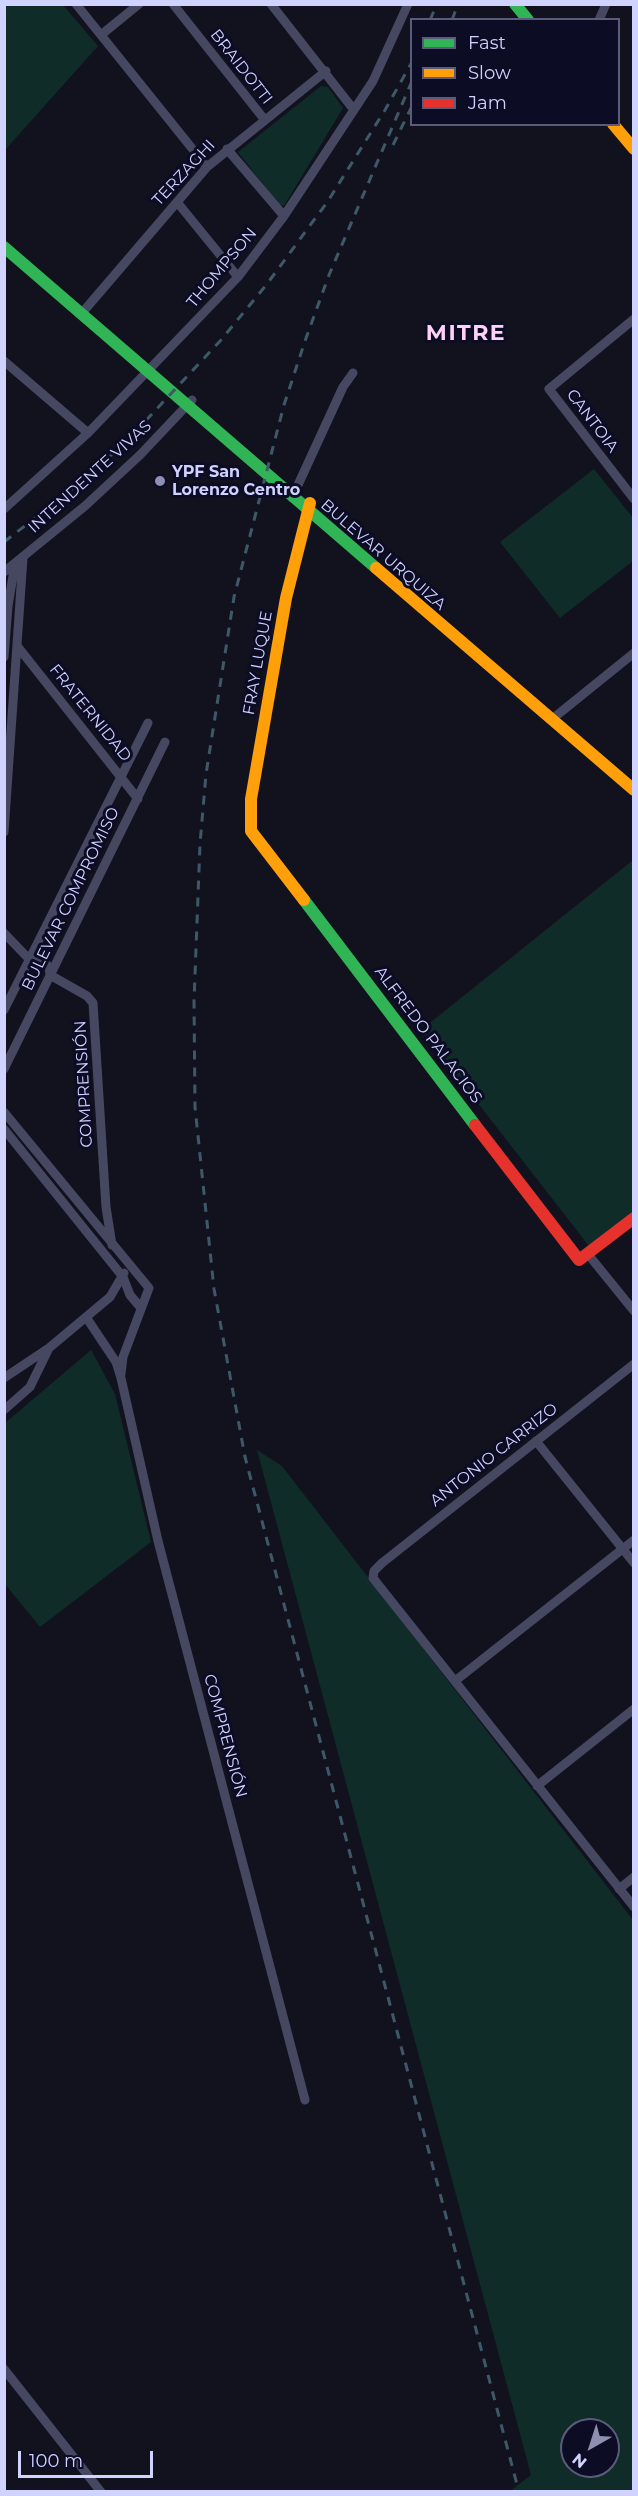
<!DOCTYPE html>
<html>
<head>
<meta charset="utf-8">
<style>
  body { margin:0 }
  #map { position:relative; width:638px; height:2496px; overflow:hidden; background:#12121f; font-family:Montserrat,sans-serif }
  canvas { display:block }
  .frame { position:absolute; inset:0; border:6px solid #d0d2ff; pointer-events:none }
  .legend { position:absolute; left:410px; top:18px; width:210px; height:108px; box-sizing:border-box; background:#0d0c25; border:2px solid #5b5b7c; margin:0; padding:8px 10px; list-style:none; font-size:18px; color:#d0d2ff }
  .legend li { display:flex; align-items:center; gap:12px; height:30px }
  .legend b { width:30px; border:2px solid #5b5b7c }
  .north { position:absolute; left:560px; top:2418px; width:60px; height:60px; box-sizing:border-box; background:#0d0c25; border:2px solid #5b5b7c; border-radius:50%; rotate:219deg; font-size:16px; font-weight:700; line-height:24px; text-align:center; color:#d0d2ff }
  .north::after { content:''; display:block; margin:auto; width:21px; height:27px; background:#8e8fb1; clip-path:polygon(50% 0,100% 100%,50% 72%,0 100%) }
  .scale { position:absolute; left:18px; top:2451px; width:135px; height:27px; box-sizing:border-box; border:3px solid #d0d2ff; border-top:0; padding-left:8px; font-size:18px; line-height:21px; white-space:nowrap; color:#d0d2ff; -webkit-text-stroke:4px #0d0c25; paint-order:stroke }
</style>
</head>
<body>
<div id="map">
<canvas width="638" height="2496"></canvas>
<div class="frame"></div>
<ul class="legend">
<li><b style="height:8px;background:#30b455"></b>Fast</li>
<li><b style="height:8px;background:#ff9f0a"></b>Slow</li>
<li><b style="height:8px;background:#e5322d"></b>Jam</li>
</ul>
<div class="north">N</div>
<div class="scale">100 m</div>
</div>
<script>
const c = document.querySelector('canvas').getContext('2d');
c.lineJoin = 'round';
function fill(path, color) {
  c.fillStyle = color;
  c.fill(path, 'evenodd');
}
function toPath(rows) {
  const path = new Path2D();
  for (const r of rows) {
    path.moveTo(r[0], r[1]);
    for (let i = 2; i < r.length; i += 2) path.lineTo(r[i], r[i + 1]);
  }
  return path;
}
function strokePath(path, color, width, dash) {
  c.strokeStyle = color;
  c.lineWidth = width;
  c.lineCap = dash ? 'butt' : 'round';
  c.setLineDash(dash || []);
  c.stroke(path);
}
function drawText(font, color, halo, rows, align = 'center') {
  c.font = font + ' Montserrat,sans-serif';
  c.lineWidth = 6;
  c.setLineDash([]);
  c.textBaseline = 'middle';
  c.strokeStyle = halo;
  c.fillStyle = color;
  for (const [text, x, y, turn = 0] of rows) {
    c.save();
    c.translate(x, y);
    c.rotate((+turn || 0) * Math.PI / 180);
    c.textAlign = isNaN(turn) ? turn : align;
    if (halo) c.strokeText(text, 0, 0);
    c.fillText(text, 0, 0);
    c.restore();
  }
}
fill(toPath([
  [7,5,63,5,98,46,5,150,4,8],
  [321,86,328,87,343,108,284,206,279,205,238,152],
  [594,469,633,518,633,561,560,618,500,542],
  [633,860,633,1212,589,1246,421,1030],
  [91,1350,115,1394,151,1542,40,1627,5,1584,5,1423],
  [257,1450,282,1466,633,1920,633,2491,510,2491,531,2475],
  [572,2430,608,2430,608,2466,572,2466]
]), '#0f2c29');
strokePath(toPath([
  [76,4,207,167],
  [173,4,264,119],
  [271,4,354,110],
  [599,20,606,4],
  [101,35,139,4],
  [227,149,284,216],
  [177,202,238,277],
  [82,313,207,167,326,71],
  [634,319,549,389,634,499],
  [4,361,88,433],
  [292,498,343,387,353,373],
  [4,509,88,433,238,277,284,216,373,81,408,4],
  [4,572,85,506,140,455,192,400],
  [18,647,138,799],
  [4,657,8,606,15,564],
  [551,720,634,653],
  [4,832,23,558],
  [4,933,29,959,43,961,49,967,50,975,87,996,93,1003,106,1207,112,1245],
  [4,1010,148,723],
  [4,1069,165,742],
  [4,1112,149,1288,123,1357,121,1374],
  [4,1129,123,1277,130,1295,141,1308],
  [587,1253,634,1311],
  [86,1317,116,1362,121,1378,158,1541,305,2100],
  [634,1364,382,1563,374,1571,373,1578,634,1907],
  [4,1378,49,1348,110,1297,124,1273],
  [4,1410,30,1387,48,1350],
  [536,1441,634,1563],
  [455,1681,634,1540],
  [537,1786,634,1709],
  [619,1889,634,1877],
  [4,2369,101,2492]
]), '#464861', 9);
strokePath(toPath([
  [515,4,528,20],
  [4,247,376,568],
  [304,900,475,1125]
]), '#30b455', 12);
strokePath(toPath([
  [613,124,634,149],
  [376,568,634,790],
  [304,900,251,831,251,799,286,598,310,503]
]), '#ff9f0a', 12);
strokePath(toPath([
  [475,1125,579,1260,634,1218]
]), '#e5322d', 12);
strokePath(toPath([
  [430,20,437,4],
  [452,20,458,4],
  [412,81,329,275,305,341,284,405,234,597,206,774,200,844,194,1001,195,1107,214,1289,245,1457,519,2492],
  [393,145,412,106],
  [4,542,66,494,124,444,221,340,267,284,328,201,385,110,412,62]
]), '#3d5967', 3, [9, 8]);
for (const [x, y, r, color] of [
  [160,481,6,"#8e8fb1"]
]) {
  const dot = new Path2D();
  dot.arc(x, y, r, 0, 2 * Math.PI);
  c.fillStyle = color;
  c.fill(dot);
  strokePath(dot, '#0d0c25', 2);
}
drawText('16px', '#d0d2ff', '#0d0c25', [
  ["BRAIDOTTI",241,67,52],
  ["TERZAGHI",184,173,-47],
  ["THOMPSON",222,268,-50],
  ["CANTOIA",592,421,53],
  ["INTENDENTE VIVAS",90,477,-42],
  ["BULEVAR URQUIZA",383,555,41],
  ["FRAY LUQUE",258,663,-80],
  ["FRATERNIDAD",90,713,51],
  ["BULEVAR COMPROMISO",71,899,-64],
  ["ALFREDO PALACIOS",428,1035,53],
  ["COMPRENSIÓN",84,1084,-93],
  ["ANTONIO CARRIZO",494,1455,-38],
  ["COMPRENSIÓN",225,1736,75]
]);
drawText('bold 16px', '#d0d2ff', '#0d0c25', [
  ["YPF San",172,472],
  ["Lorenzo Centro",172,490]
], 'left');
c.letterSpacing = '1.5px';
drawText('bold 22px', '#ffd2f5', '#0d0c25', [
  ["MITRE",466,334]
]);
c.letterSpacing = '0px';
</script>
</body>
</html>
